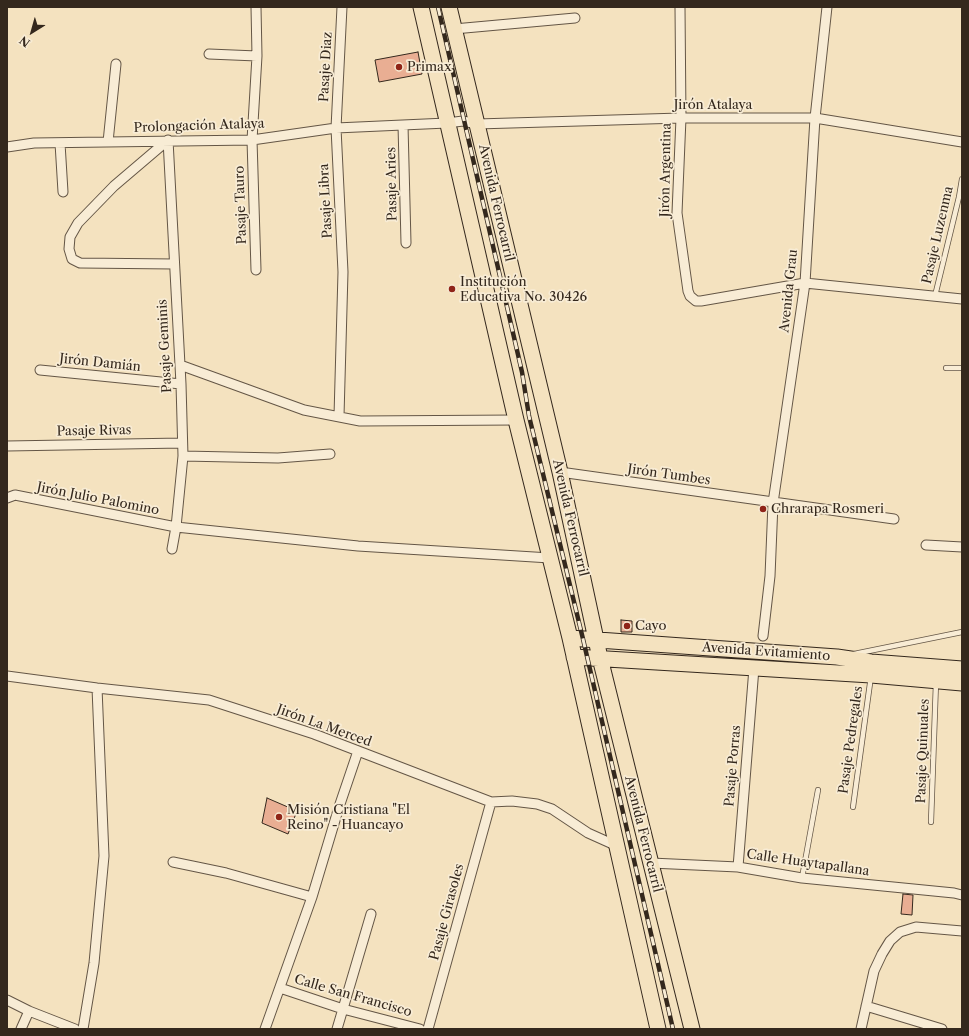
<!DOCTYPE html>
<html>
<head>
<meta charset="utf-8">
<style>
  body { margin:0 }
  #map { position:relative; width:969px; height:1036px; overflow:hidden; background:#f4e2bf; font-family:"Libre Caslon Text",serif }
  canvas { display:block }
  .frame { position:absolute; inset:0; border:8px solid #34281d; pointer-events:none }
  .north { position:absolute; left:12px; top:12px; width:40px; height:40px; -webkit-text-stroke:3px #f8ecd5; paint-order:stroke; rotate:217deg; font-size:11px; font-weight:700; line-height:16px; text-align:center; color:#34281d }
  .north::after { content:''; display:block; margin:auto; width:14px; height:18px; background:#34281d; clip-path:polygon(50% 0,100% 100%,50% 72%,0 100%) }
</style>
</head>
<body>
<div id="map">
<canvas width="969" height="1036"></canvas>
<div class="frame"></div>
<div class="north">N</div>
</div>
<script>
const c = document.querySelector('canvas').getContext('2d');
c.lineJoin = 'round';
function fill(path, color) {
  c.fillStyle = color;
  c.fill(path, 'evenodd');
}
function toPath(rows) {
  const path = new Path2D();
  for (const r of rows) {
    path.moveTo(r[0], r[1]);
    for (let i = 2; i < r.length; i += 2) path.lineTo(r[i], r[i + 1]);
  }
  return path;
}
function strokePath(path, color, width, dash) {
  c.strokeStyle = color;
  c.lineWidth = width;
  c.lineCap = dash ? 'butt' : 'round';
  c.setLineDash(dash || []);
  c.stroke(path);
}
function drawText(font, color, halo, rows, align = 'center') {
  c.font = font + ' "Libre Caslon Text",serif';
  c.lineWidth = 3.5;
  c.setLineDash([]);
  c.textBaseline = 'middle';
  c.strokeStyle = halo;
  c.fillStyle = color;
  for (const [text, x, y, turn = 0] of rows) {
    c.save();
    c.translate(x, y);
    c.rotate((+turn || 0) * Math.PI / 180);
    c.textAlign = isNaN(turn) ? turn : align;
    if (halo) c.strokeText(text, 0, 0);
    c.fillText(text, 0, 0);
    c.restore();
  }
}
const building = toPath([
  [418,52,422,74,379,82,375,60,418,52],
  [621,620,632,621,632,632,621,632,621,620],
  [267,798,297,811,288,834,262,823,267,798],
  [903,894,913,895,912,915,901,914,903,894]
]);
fill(building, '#e9ae93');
strokePath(building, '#34281d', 1);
const lane = toPath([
  [935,296,959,197,962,179],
  [946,368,962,368],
  [854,654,962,632],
  [853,807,871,676],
  [931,822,936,682],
  [802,878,818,790]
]);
const street = toPath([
  [680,7,681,118,677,213,688,291,690,296,696,301,701,301,805,283,962,299],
  [454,29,575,18],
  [209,54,257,56],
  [403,125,406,243],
  [168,140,181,384,183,456,176,527,172,549],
  [168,140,114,186,78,223,70,237,69,249,72,259,80,263,174,264],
  [108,142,116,64],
  [60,143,63,192],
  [7,147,34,143,252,140,336,128,447,123,463,121,477,124,681,118,815,118,962,142],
  [256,270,252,140,257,56,256,7],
  [180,365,304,410,360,421,516,420],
  [40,370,181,384],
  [339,416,343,272,336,128,342,7],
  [7,446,182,443],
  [183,456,278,458,330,454],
  [560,472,894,519],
  [7,498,15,495,176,527,358,546,550,558],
  [926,545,962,547],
  [763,636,770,576,773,503,805,283,815,118,827,7],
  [7,676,97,688,209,700,314,734,491,802,512,801,537,804,552,809,588,833,617,846],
  [173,862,226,873,312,897],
  [651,863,738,867,802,878,954,893,962,895],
  [738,867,754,668],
  [280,988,343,1009,420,1029],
  [7,1000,29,1011,75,1029],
  [866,1006,942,1029],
  [21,1029,29,1011],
  [83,1029,94,963,104,856,97,688],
  [265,1029,312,897,339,807,358,751],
  [337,1029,371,914],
  [428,1029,491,802],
  [861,1029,874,971,882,954,890,941,900,932,916,927,962,931]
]);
const primary = toPath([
  [421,7,516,420,570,638,658,1029],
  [449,7,560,472,600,658,692,1029],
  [570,638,837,657,871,662,962,669],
  [574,657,871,675,962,683]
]);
strokePath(lane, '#645646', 6);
strokePath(street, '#645646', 11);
strokePath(primary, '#34281d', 17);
strokePath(lane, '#f8ecd5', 4.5);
strokePath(street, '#f8ecd5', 9);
strokePath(primary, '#f4e2bf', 15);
const rail = toPath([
  [438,7,522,372,529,416,583,639,673,1029]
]);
strokePath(rail, '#34281d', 4.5);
strokePath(rail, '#f8ecd5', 3, [9]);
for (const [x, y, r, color] of [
  [399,67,4,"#8f2418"],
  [452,289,4,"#8f2418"],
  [763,509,4,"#8f2418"],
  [627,626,4,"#8f2418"],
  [279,817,4,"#8f2418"]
]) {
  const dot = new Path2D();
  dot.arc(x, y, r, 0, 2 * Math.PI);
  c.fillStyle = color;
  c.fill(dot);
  strokePath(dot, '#f8ecd5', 1.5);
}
drawText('13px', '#34281d', '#f8ecd5', [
  ["Pasaje Diaz",326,67,-87],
  ["Jirón Atalaya",713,105],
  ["Prolongación Atalaya",199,126,-2],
  ["Jirón Argentina",666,170,-89],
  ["Pasaje Aries",392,184,-91],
  ["Pasaje Libra",326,201,-93],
  ["Avenida Ferrocarril",496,203,77],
  ["Pasaje Tauro",241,205,-92],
  ["Pasaje Luzenma",938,235,-77],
  ["Avenida Grau",789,291,-84],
  ["Pasaje Geminis",165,346,-93],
  ["Jirón Damián",100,363,6],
  ["Pasaje Rivas",94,431,-1],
  ["Jirón Tumbes",669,475,8],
  ["Jirón Julio Palomino",98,499,11],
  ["Avenida Ferrocarril",570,518,77],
  ["Avenida Evitamiento",766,652,4],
  ["Jirón La Merced",324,726,20],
  ["Pasaje Pedregales",851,740,-82],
  ["Pasaje Quinuales",923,751,-88],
  ["Pasaje Porras",733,766,-85],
  ["Avenida Ferrocarril",643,834,76],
  ["Calle Huaytapallana",808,863,8],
  ["Pasaje Girasoles",447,912,-75],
  ["Calle San Francisco",353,996,16]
]);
drawText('13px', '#34281d', '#f8ecd5', [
  ["Primax",407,67],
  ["Institución",460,282],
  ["Educativa No. 30426",460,297],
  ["Chrarapa Rosmeri",771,509],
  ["Cayo",635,626],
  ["Misión Cristiana \"El",287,810],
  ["Reino\" - Huancayo",287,825]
], 'left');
</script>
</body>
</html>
